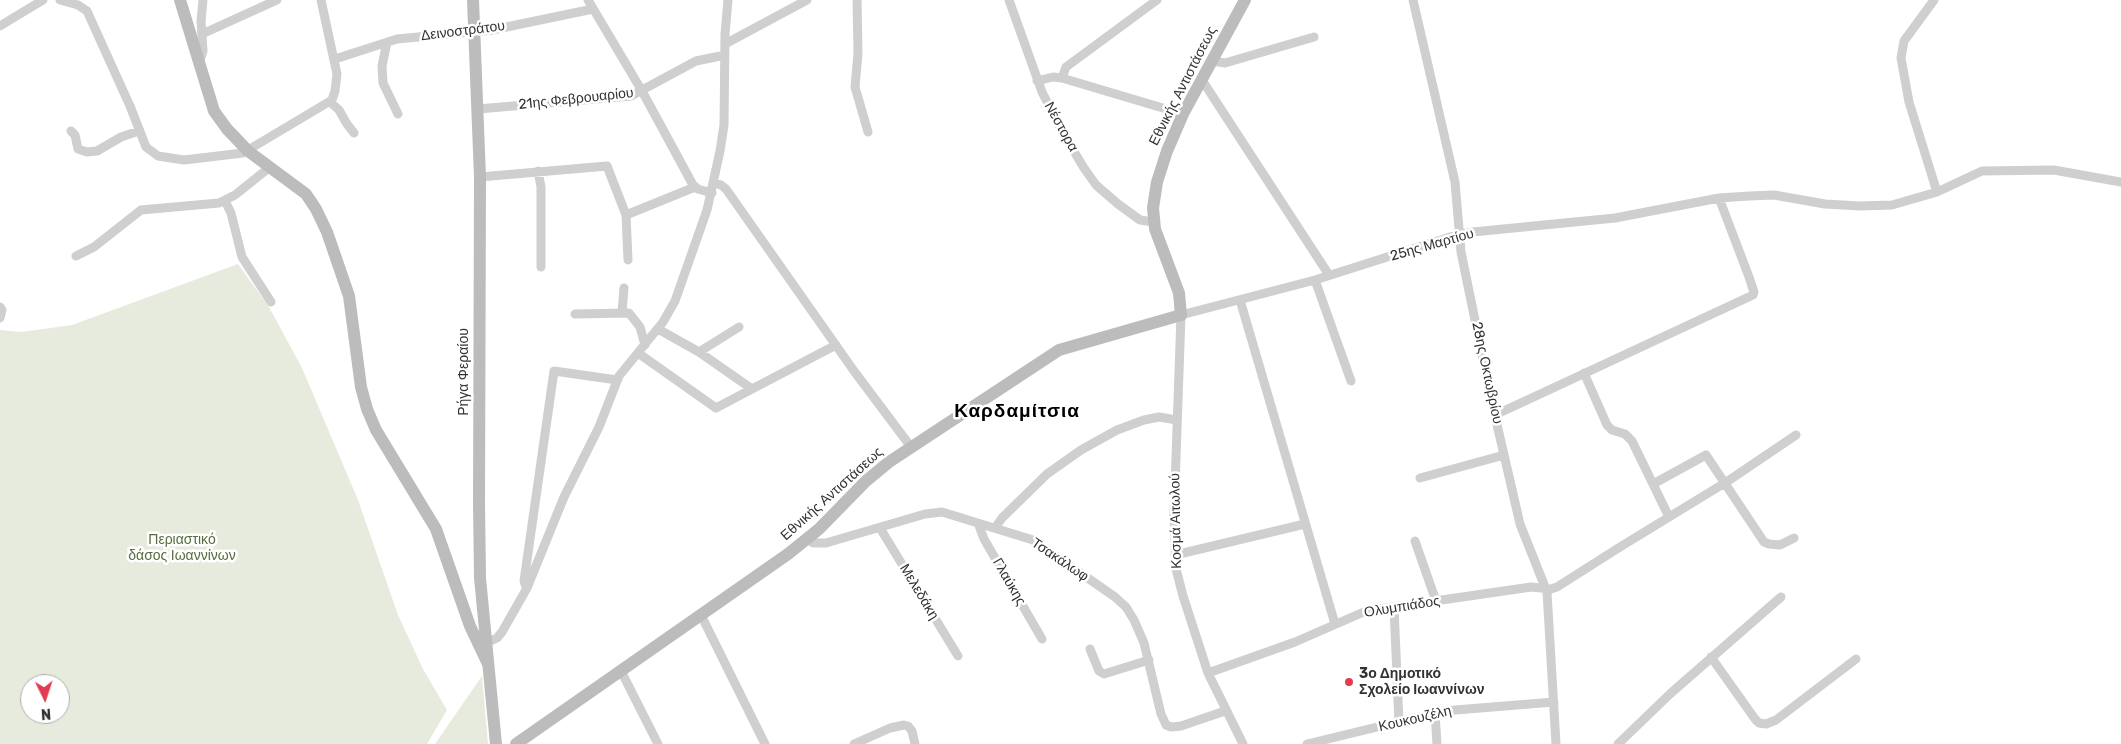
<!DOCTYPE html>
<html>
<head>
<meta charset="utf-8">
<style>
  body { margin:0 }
  #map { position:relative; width:2121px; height:744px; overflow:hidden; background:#fff; font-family:Rubik,sans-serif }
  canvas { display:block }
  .north { position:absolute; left:20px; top:674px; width:50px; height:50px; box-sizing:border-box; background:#fff; border:1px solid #adadad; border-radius:50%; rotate:176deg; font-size:14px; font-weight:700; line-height:20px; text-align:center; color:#323232 }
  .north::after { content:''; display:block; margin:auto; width:18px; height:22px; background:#e13c52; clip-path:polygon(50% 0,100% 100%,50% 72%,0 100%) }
</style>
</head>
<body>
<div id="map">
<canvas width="2121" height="744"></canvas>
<div class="north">N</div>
</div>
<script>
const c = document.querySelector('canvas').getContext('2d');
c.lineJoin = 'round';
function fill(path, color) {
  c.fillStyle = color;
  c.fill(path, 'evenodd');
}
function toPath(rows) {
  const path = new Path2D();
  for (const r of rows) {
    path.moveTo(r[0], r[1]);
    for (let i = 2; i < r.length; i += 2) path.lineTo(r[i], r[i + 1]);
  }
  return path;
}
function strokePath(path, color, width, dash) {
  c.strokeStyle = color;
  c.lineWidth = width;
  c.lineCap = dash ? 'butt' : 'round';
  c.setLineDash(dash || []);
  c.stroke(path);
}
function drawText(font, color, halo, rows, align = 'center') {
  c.font = font + ' Rubik,sans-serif';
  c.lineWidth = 5;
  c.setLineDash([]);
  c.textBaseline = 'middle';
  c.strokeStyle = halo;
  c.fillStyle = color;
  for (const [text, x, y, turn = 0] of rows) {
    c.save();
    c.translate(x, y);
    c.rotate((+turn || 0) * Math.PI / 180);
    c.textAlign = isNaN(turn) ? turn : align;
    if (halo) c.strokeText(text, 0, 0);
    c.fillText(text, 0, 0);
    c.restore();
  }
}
fill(toPath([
  [238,264,269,307,302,368,358,500,398,615,423,669,447,710,427,744,0,744,0,330,21,332,72,325],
  [30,684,60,684,60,714,30,714],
  [482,676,488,744,435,744]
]), '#e6ebde');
strokePath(toPath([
  [60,0,78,5,87,11,130,106,146,147,158,156,184,160,243,153,332,100,335,91,337,74,321,0],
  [588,0,642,91,693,185,698,189,712,193],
  [857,0,858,53,855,87,868,132],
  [1009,0,1042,92,1064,135,1084,168,1096,185,1118,204,1140,220,1154,222],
  [1413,0,1455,182,1461,252,1492,403,1520,524,1547,592,1556,744],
  [1934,0,1904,41,1901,58,1909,102,1937,192],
  [0,26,43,0],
  [202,34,277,0],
  [387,42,382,66,383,83,398,114],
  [725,44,807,0],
  [335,59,397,39,492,30,593,9],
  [197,60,201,57,203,51,201,21,203,0],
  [1212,61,1225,63,1314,37],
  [1062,78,1066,67,1157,0],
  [1202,80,1329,275],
  [1037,81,1053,77,1062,78,1183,114],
  [330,102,339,110,347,124,354,133],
  [478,109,631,96,696,61,725,55],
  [71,131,75,135,78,149,87,152,97,151,121,137,139,131],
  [538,171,541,187,541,267],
  [480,177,607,166,626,215,695,187],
  [714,183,721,185,726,189,854,371,911,447],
  [225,201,231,213,242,257,271,302],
  [626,215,628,260],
  [76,256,94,247,141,210,219,203,235,195,270,167],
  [1315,280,1351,381],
  [1240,300,1335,624],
  [0,307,2,310,0,318],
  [622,312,624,288],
  [575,314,629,313,640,327,645,345],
  [658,329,699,352,752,389,836,345],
  [699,352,739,327],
  [638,353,716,408,752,389],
  [1584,373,1607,425,1612,430,1625,434,1632,441,1669,517],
  [1495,415,1753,295,1754,292,1749,277,1719,198],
  [1420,478,1504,455],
  [1653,484,1706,455,1764,542,1769,544,1780,545,1794,538],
  [978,523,984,539,1042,639],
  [880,528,958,656],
  [995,528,1002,518,1047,474,1081,450,1117,430,1144,420,1159,417,1177,420],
  [808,540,813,543,826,543,925,514,942,512,1033,540,1115,597,1126,607,1134,620,1144,643,1161,714,1166,725,1171,727,1181,726,1225,711],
  [1415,541,1436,601],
  [1175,555,1305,524],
  [526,587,524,581,554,371,617,380],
  [1394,607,1399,723],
  [701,615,765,744],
  [486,643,497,638,502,632,527,588,564,497,599,427,619,376,663,322,675,301,707,210,720,151,724,125,725,34,728,0],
  [1090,649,1099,671,1104,674,1149,660],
  [1711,657,1755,719,1759,723,1766,724,1776,720,1856,659],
  [621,671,658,744],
  [1208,673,1295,642,1366,611,1531,587,1551,589,1557,587,1620,547,1728,481,1796,435],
  [1435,713,1437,744],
  [854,744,890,728,904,725,908,726,912,731,915,744],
  [1243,744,1208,673,1183,596,1176,569,1174,515,1181,315,1315,280,1450,237,1473,232,1615,218,1719,198,1749,196,1774,195,1825,204,1860,206,1892,205,1937,192,1982,171,2054,170,2121,182],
  [1307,744,1443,711,1554,702],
  [1618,744,1671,693,1781,597]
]), '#cfcfcf', 9);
strokePath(toPath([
  [180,0,214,111,227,129,248,151,306,194,316,209,327,232,349,296,361,387,367,409,376,430,436,529,470,626,488,664],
  [473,0,480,177,479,504,480,578,496,744],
  [516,744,788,554,819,529,866,481,889,462,1059,350,1181,315,1179,293,1155,229,1153,208,1157,182,1167,151,1183,114,1245,0]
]), '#bcbcbc', 12);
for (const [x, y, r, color] of [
  [1349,682,5,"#e13c52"]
]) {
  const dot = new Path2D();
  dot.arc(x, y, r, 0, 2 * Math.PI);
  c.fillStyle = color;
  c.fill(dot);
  strokePath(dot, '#fff', 2);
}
drawText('14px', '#323232', '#fff', [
  ["Δεινοστράτου",463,31,-7],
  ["Εθνικής Αντιστάσεως",1183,86,-63],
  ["21ης Φεβρουαρίου",576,99,-6],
  ["Νέστορα",1061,127,61],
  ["25ης Μαρτίου",1432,245,-16],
  ["Ρήγα Φεραίου",464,372,-90],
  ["28ης Οκτωβρίου",1487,373,78],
  ["Εθνικής Αντιστάσεως",832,494,-42],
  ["Κοσμά Αιτωλού",1176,521,-91],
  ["Τσακάλωφ",1060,560,34],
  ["Γλαύκης",1009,582,60],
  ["Μελεδάκη",919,592,59],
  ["Ολυμπιάδος",1402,607,-9],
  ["Κουκουζέλη",1415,719,-13]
]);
drawText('14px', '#586e40', '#fff', [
  ["Περιαστικό",182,540],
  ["δάσος Ιωαννίνων",182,556]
]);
drawText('bold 14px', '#323232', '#fff', [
  ["3ο Δημοτικό",1359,674],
  ["Σχολείο Ιωαννίνων",1359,690]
], 'left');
c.letterSpacing = '1px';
drawText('bold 19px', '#000', '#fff', [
  ["Καρδαμίτσια",1017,412]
]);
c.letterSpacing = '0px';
</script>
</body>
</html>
